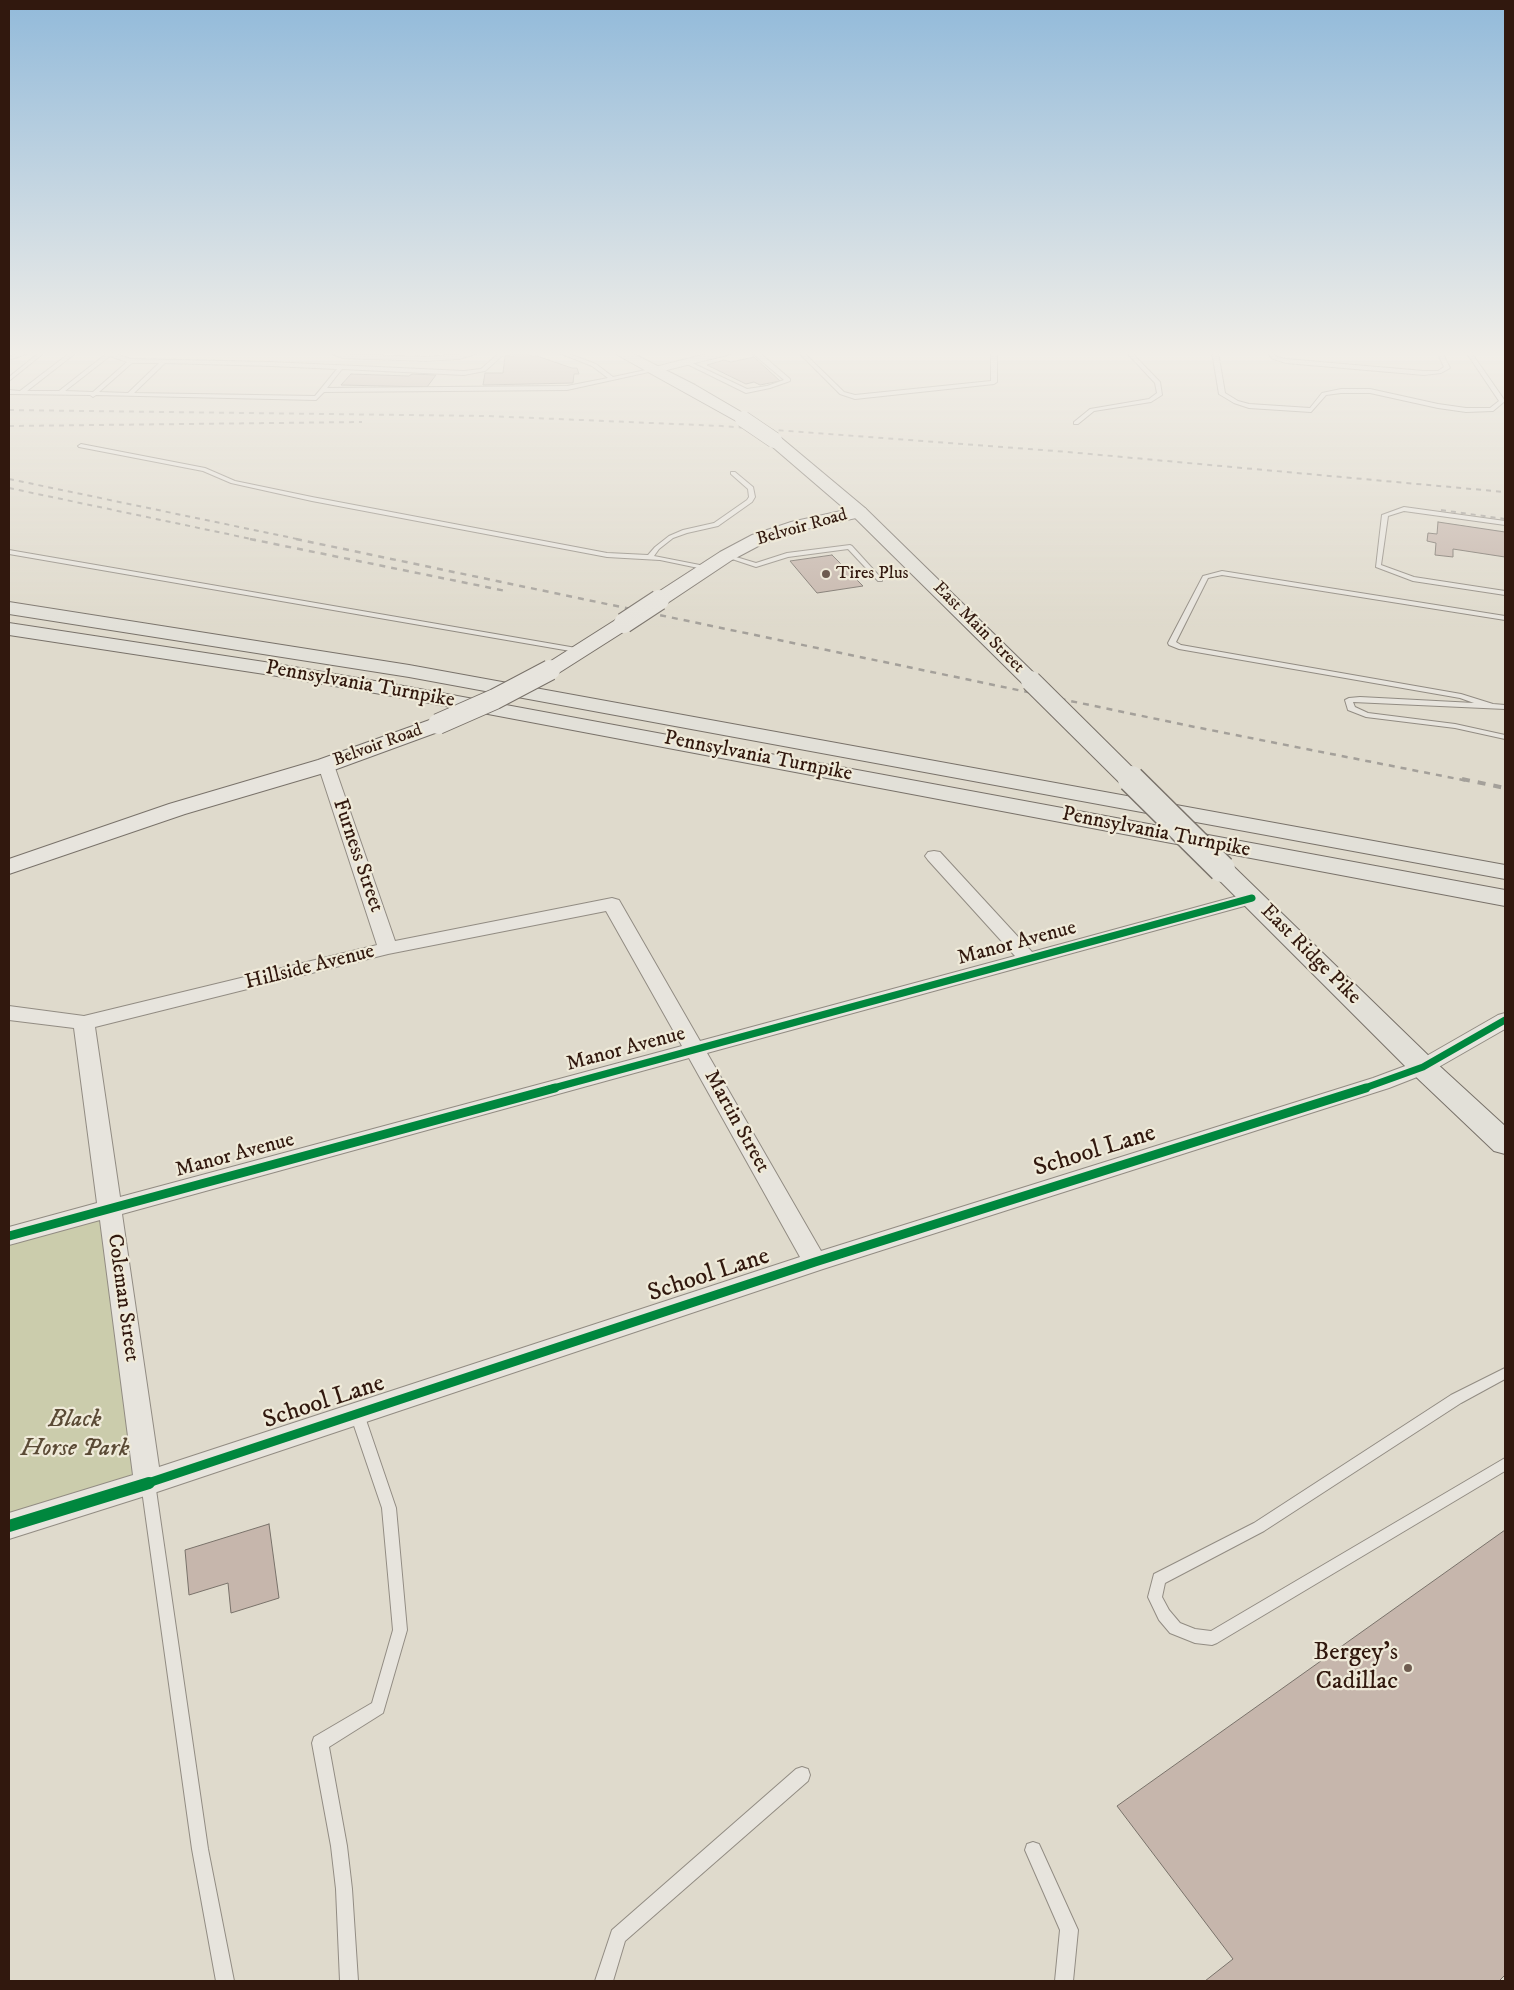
<!DOCTYPE html>
<html>
<head>
<meta charset="utf-8">
<style>
  body { margin:0 }
  #map { position:relative; width:1514px; height:1990px; overflow:hidden; background:#dfdacc; font-family:"IM FELL DW Pica",serif }
  canvas { display:block }
  .frame { position:absolute; inset:0; border:10px solid #31180e; pointer-events:none }
</style>
</head>
<body>
<div id="map">
<canvas width="1514" height="1990"></canvas>
<div class="frame"></div>
</div>
<script>
const c = document.querySelector('canvas').getContext('2d');
c.lineJoin = 'round';
function fill(path, color) {
  c.fillStyle = color;
  c.fill(path, 'evenodd');
}
function toPath(rows) {
  const path = new Path2D();
  for (const r of rows) {
    path.moveTo(r[0], r[1]);
    for (let i = 2; i < r.length; i += 2) path.lineTo(r[i], r[i + 1]);
  }
  return path;
}
function strokePath(path, color, width, dash) {
  c.strokeStyle = color;
  c.lineWidth = width;
  c.lineCap = dash ? 'butt' : 'round';
  c.setLineDash(dash || []);
  c.stroke(path);
}
function drawText(font, color, halo, rows, align = 'center') {
  c.font = font + ' "IM FELL DW Pica",serif';
  c.lineWidth = 4.5;
  c.setLineDash([]);
  c.textBaseline = 'middle';
  c.strokeStyle = halo;
  c.fillStyle = color;
  for (const [text, x, y, turn = 0] of rows) {
    c.save();
    c.translate(x, y);
    c.rotate((+turn || 0) * Math.PI / 180);
    c.textAlign = isNaN(turn) ? turn : align;
    if (halo) c.strokeText(text, 0, 0);
    c.fillText(text, 0, 0);
    c.restore();
  }
}
fill(toPath([
  [110,1208,148,1483,9,1526,9,1236]
]), '#cbccac');
const building = toPath([
  [516,353,530,353,530,356,537,356,572,368,577,368,579,374,574,374,573,383,483,385,485,373,503,373,505,356,515,356,516,353],
  [754,357,780,381,760,385,754,382,746,384,707,365,724,360,731,362,754,357],
  [351,374,409,376,412,374,436,375,427,387,341,385,351,374],
  [1438,522,1505,532,1505,557,1453,549,1453,557,1435,555,1436,543,1427,541,1428,533,1437,534,1438,522],
  [832,555,863,586,817,593,790,561,832,555],
  [269,1524,279,1598,231,1613,228,1583,189,1595,185,1550,269,1524],
  [1505,1530,1505,1975,1499,1981,1205,1981,1233,1959,1117,1806,1505,1530]
]);
fill(building, '#c6b6ac');
strokePath(building, '#79726a', 1);
const lane = toPath([
  [20,352,25,352,26,354,9,360,9,357,20,352],
  [40,352,45,352,9,381,9,377,40,352],
  [71,352,77,352,27,391,59,391,106,354,105,352,110,352,131,359,271,362,464,371,481,369,498,354,523,352,502,356,485,371,464,375,342,369,327,388,567,386,608,378,592,366,557,352,564,352,596,364,613,377,655,368,658,370,567,390,324,392,316,400,96,395,93,397,90,395,9,394,9,390,20,391,71,352],
  [110,356,127,362,93,392,65,391,110,356],
  [132,363,159,363,128,393,99,392,132,363],
  [165,363,271,366,337,369,315,396,134,393,165,363],
  [328,352,343,354,426,357,482,352,459,359,426,361,343,358,328,352],
  [751,352,761,354,790,379,790,381,770,388,746,393,683,362,688,361,747,389,767,386,784,380,751,352],
  [798,352,803,352,844,392,855,395,991,381,991,352,997,352,997,382,994,384,855,399,840,394,798,352],
  [1126,352,1131,352,1160,382,1162,395,1151,402,1094,411,1078,424,1074,424,1074,422,1090,409,1149,399,1157,393,1155,383,1126,352],
  [1212,352,1218,352,1225,393,1238,401,1249,404,1310,408,1322,393,1341,389,1370,389,1438,404,1466,408,1490,408,1499,401,1466,352,1471,352,1505,401,1493,411,1466,412,1438,408,1370,393,1341,393,1326,395,1311,412,1249,408,1234,403,1219,394,1212,352],
  [1267,352,1272,352,1277,357,1286,359,1424,371,1438,371,1444,367,1437,352,1442,352,1450,368,1441,373,1424,375,1286,363,1273,359,1267,352],
  [81,444,205,468,235,481,312,497,607,553,648,555,655,547,669,536,683,530,714,523,747,500,749,497,748,489,731,474,731,472,735,472,753,487,755,497,752,502,718,526,687,533,673,538,659,549,654,556,710,567,711,568,708,570,660,560,607,557,312,501,231,483,203,471,79,447,78,446,81,444],
  [1404,507,1505,521,1505,525,1404,511,1388,516,1381,565,1414,577,1505,591,1505,595,1413,581,1376,567,1382,515,1404,507],
  [850,545,852,546,882,579,882,581,878,581,848,549,788,557,756,567,723,556,726,554,756,563,787,553,850,545],
  [9,550,582,649,586,651,582,653,9,554,9,550],
  [1222,571,1505,616,1505,620,1222,575,1208,578,1176,642,1181,645,1461,694,1493,704,1505,705,1505,709,1353,702,1355,707,1368,713,1455,724,1505,735,1505,739,1455,728,1366,717,1348,710,1345,700,1349,698,1360,697,1474,703,1460,698,1179,649,1169,645,1168,643,1203,576,1222,571],
  [1505,1368,1505,1379,1461,1403,1264,1531,1165,1583,1162,1597,1169,1610,1180,1623,1195,1629,1211,1631,1505,1458,1505,1471,1217,1643,1212,1645,1195,1643,1170,1633,1159,1620,1148,1597,1154,1574,1254,1523,1451,1395,1505,1368],
  [357,1408,362,1410,364,1414,396,1508,407,1630,383,1713,329,1747,347,1846,352,1889,358,1981,340,1981,336,1889,331,1846,312,1743,314,1737,372,1703,393,1630,382,1508,350,1414,352,1410,357,1408],
  [148,1477,153,1479,155,1483,208,1849,234,1981,216,1981,192,1849,141,1483,143,1479,148,1477],
  [802,1767,808,1769,810,1775,808,1781,625,1941,613,1981,595,1981,612,1930,796,1769,802,1767],
  [1033,1842,1039,1844,1078,1930,1073,1981,1055,1981,1060,1930,1025,1850,1027,1844,1033,1842]
]);
const street = toPath([
  [714,352,732,352,731,354,655,373,650,370,651,368,714,352],
  [326,760,332,762,334,765,395,941,612,898,619,900,700,1041,1015,956,928,860,925,856,928,852,934,851,940,852,1032,952,1245,894,1252,892,1259,894,1261,898,1259,902,707,1053,821,1251,1373,1078,1416,1062,1498,1015,1505,1013,1505,1029,1430,1072,1389,1088,823,1269,148,1495,9,1539,9,1513,133,1475,100,1220,9,1245,9,1227,97,1203,74,1028,9,1020,9,1006,84,1016,377,945,318,765,320,762,326,760],
  [606,911,682,1046,120,1197,95,1027,388,954,606,911],
  [689,1058,800,1257,159,1467,122,1214,689,1058]
]);
const secondary = toPath([
  [859,507,865,508,868,512,865,516,802,530,764,543,732,560,666,604,659,606,652,604,649,600,652,596,720,552,752,535,791,522,859,507],
  [624,617,631,619,634,623,631,627,557,674,550,676,543,674,540,670,543,666,617,619,624,617],
  [438,717,446,719,449,724,446,729,334,770,185,814,9,874,9,859,169,804,318,760,438,717]
]);
const primary = toPath([
  [612,352,630,352,695,385,748,416,751,419,748,422,738,422,612,352],
  [774,435,780,437,865,508,1038,677,1041,681,1038,685,1031,687,1024,685,853,516,768,443,766,440,768,437,774,435],
  [1222,862,1231,864,1433,1060,1505,1126,1505,1154,1494,1151,1413,1074,1213,874,1210,869,1213,864,1222,862]
]);
const highway = toPath([
  [9,602,409,665,1505,865,1505,879,409,677,9,614,9,602],
  [9,623,271,663,398,685,1505,890,1505,906,398,697,271,675,9,635,9,623]
]);
strokePath(lane, '#928c83', 2);
strokePath(street, '#928c83', 2);
strokePath(secondary, '#79726a', 2);
strokePath(primary, '#79726a', 2);
strokePath(highway, '#79726a', 2);
fill(lane, '#e7e4dd');
fill(street, '#e7e4dd');
fill(secondary, '#e7e4dd');
fill(primary, '#e2e0d8');
fill(highway, '#e2e0d8');
strokePath(toPath([
  [9,410,487,416,722,426,1068,452,1505,492],
  [9,426,362,422],
  [9,479,302,540],
  [9,488,256,540],
  [1441,510,1505,519]
]), '#a4a09a', 2, [5, 5]);
strokePath(toPath([
  [250,539,506,591],
  [296,539,1190,726,1468,781]
]), '#a4a09a', 2.5, [6, 6]);
strokePath(toPath([
  [1462,779,1505,788]
]), '#a4a09a', 4, [8, 8]);
const secondaryBridge = toPath([
  [624,623,659,600],
  [438,724,495,699,550,670]
]);
const primaryBridgeFar2 = toPath([
  [743,419,774,440]
]);
const primaryBridgeFar1 = toPath([
  [1031,681,1132,781]
]);
const primaryBridge = toPath([
  [1131,779,1222,869]
]);
strokePath(secondaryBridge, '#79726a', 22, []);
strokePath(primaryBridgeFar2, '#79726a', 17, []);
strokePath(primaryBridgeFar1, '#79726a', 22, []);
strokePath(primaryBridge, '#79726a', 29, []);
strokePath(secondaryBridge, '#e7e4dd', 20);
strokePath(primaryBridgeFar2, '#e2e0d8', 16);
strokePath(primaryBridgeFar1, '#e2e0d8', 20);
strokePath(primaryBridge, '#e2e0d8', 26);
strokePath(toPath([
  [550,1089,1252,898],
  [1362,1089,1423,1067,1505,1020]
]), '#00873e', 7);
strokePath(toPath([
  [9,1236,555,1088],
  [145,1484,815,1262,1366,1088]
]), '#00873e', 9);
strokePath(toPath([
  [9,1526,149,1483]
]), '#00873e', 12);
const sky = c.createLinearGradient(0, 0, 0, 631);
sky.addColorStop(0, '#92bada');
sky.addColorStop(0.56, '#f1eee8');
sky.addColorStop(1, '#f1eee800');
c.fillStyle = sky;
c.fillRect(0, 0, 1514, 631);
for (const [x, y, r, color] of [
  [826,574,5,"#6e5c50"],
  [1408,1668,5,"#6e5c50"]
]) {
  const dot = new Path2D();
  dot.arc(x, y, r, 0, 2 * Math.PI);
  c.fillStyle = color;
  c.fill(dot);
  strokePath(dot, '#efead9', 2);
}
drawText('18px', '#31180e', '#efead9', [
  ["Belvoir Road",802,528,-16],
  ["East Main Street",978,628,45],
  ["Belvoir Road",378,746,-20]
]);
drawText('18px', '#31180e', '#efead9', [
  ["Tires Plus",836,574]
], 'left');
drawText('21px', '#31180e', '#efead9', [
  ["Pennsylvania Turnpike",360,685,10],
  ["Pennsylvania Turnpike",758,757,11],
  ["Pennsylvania Turnpike",1156,833,11],
  ["Furness Street",357,856,71],
  ["Manor Avenue",1017,944,-15],
  ["East Ridge Pike",1310,955,45],
  ["Hillside Avenue",310,968,-14],
  ["Manor Avenue",626,1050,-15],
  ["Martin Street",736,1122,61],
  ["Manor Avenue",235,1156,-15],
  ["Coleman Street",122,1298,82]
]);
drawText('25px', '#31180e', '#efead9', [
  ["School Lane",1095,1152,-17],
  ["School Lane",709,1276,-18],
  ["School Lane",324,1403,-18]
]);
drawText('italic 25px', '#5a4a35', '#efead9', [
  ["Black",75,1421],
  ["Horse Park",75,1450]
]);
drawText('25px', '#31180e', '#efead9', [
  ["Bergey's",1398,1654],
  ["Cadillac",1398,1683]
], 'right');
</script>
</body>
</html>
